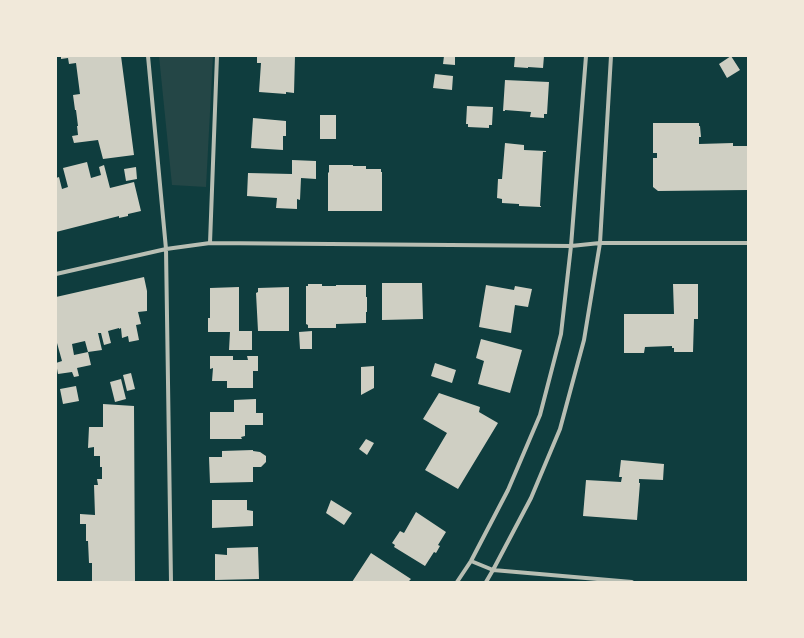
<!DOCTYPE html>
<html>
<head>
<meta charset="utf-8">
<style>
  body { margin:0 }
  #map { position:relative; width:804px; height:638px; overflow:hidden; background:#0f3d3e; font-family:"Exo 2",sans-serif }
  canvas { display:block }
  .frame { position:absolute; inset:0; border:57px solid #f1e9da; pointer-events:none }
</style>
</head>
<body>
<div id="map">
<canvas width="804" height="638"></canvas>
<div class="frame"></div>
</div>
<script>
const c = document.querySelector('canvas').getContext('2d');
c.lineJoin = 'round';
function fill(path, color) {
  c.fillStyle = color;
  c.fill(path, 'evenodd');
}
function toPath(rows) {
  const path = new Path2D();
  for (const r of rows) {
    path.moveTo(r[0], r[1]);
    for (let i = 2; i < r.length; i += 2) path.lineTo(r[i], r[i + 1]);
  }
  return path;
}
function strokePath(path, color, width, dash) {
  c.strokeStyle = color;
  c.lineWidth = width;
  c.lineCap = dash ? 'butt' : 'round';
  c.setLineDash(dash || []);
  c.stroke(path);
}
fill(toPath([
  [159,56,213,56,206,187,172,185]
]), '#244646');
fill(toPath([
  [61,56,121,56,134,155,103,159,98,140,74,143,72,136,78,135,77,126,78,126,76,110,75,110,73,95,80,94,76,63,69,64,68,58,61,59],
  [257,56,295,56,294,93,286,92,286,94,259,92,261,63,257,63],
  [444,56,455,56,455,65,443,64],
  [515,56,544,56,543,68,528,67,528,68,514,67],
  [731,56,740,70,727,78,719,64],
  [435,74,453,76,452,90,433,88],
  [505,80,549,82,547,114,544,114,544,118,530,117,531,112,505,110,505,111,503,111],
  [467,106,493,107,492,125,489,125,489,128,468,127,468,124,466,124],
  [320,115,336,115,336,139,320,139],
  [253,118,286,121,286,136,283,136,283,150,251,148],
  [653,123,699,123,699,126,700,126,701,137,699,137,699,144,733,143,733,146,748,146,748,190,658,191,653,187,653,158,657,158,657,153,653,153],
  [505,143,524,145,524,150,546,151,546,152,543,152,540,206,541,206,541,207,519,206,519,204,502,203,502,199,497,198,498,179,502,179],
  [292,160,316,161,316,179,301,178,300,200,297,199,297,209,276,208,277,198,247,196,248,173,292,174],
  [87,162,91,178,101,175,99,167,104,165,110,188,134,182,141,211,128,214,128,216,119,218,119,216,56,232,56,178,59,177,62,189,68,187,63,168],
  [329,165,353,165,353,166,366,166,366,169,381,169,381,172,382,172,382,211,328,211,328,173,329,172],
  [136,167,137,179,126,181,124,169],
  [144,277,147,291,147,311,138,312,141,324,136,325,139,340,129,342,128,336,122,338,121,328,119,329,119,328,108,331,111,343,104,345,101,333,98,333,102,350,88,352,91,365,77,368,79,376,74,377,72,372,58,374,56,363,62,361,57,343,56,343,56,297],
  [85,341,88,352,74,355,72,344],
  [382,283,422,283,423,319,382,320],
  [308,284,322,284,322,286,336,286,336,285,366,285,366,297,367,297,367,312,366,312,366,323,336,324,336,328,308,328,308,325,306,324,306,286,308,286],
  [673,284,698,284,698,319,694,319,693,352,674,352,674,348,672,348,672,346,645,347,644,353,624,353,624,314,674,314],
  [486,285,514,290,515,286,532,289,528,307,515,305,511,333,479,327],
  [239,287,239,331,252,331,252,350,229,350,230,332,208,332,208,318,210,318,210,288],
  [289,287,289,331,258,331,256,293,258,292,258,288],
  [312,331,312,349,300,349,299,332],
  [481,339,522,350,510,393,478,384,484,361,476,358],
  [210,356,233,356,233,360,248,360,247,356,258,356,258,371,253,371,253,388,227,388,227,381,212,381,213,368,210,369],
  [435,363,456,370,452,383,431,376],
  [374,366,374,388,361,395,361,367],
  [131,373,135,389,127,391,123,375],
  [121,379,126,399,115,402,110,382],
  [76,386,79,401,63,404,60,389],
  [439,393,480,407,479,412,498,423,458,489,425,470,447,433,423,419],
  [256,399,256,413,263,413,263,425,245,425,245,436,241,437,242,439,210,439,210,412,234,412,234,400],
  [103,404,134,406,135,582,92,582,92,563,89,563,88,541,86,541,86,524,80,524,80,514,95,515,94,485,98,485,97,479,102,479,102,467,100,467,100,456,94,456,94,447,88,448,89,427,103,427],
  [366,439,374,443,367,455,359,449],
  [253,450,253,451,260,452,266,456,266,462,261,467,253,467,253,482,210,483,209,457,222,457,222,451],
  [621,460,664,464,663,480,639,479,639,483,640,483,637,520,583,516,586,480,621,482,622,477,619,477],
  [212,500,247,500,247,510,253,511,253,526,212,528],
  [331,500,352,513,344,525,326,513],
  [416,512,446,532,438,545,440,546,436,553,434,552,425,566,394,547,395,545,392,543,400,531,404,533],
  [258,547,259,579,215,580,215,554,227,555,227,548],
  [371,553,411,579,408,582,352,582]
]), '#cfcfc3');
strokePath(toPath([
  [148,56,166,249,171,582],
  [210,243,217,56],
  [56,274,166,249,210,243,571,246,600,243,748,243],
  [471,561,493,570,632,582],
  [457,582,471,561,508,490,540,415,561,334,571,246,586,56],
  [486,582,493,570,531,498,560,429,584,340,600,243,611,56]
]), '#b8beb3', 4);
</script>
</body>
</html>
